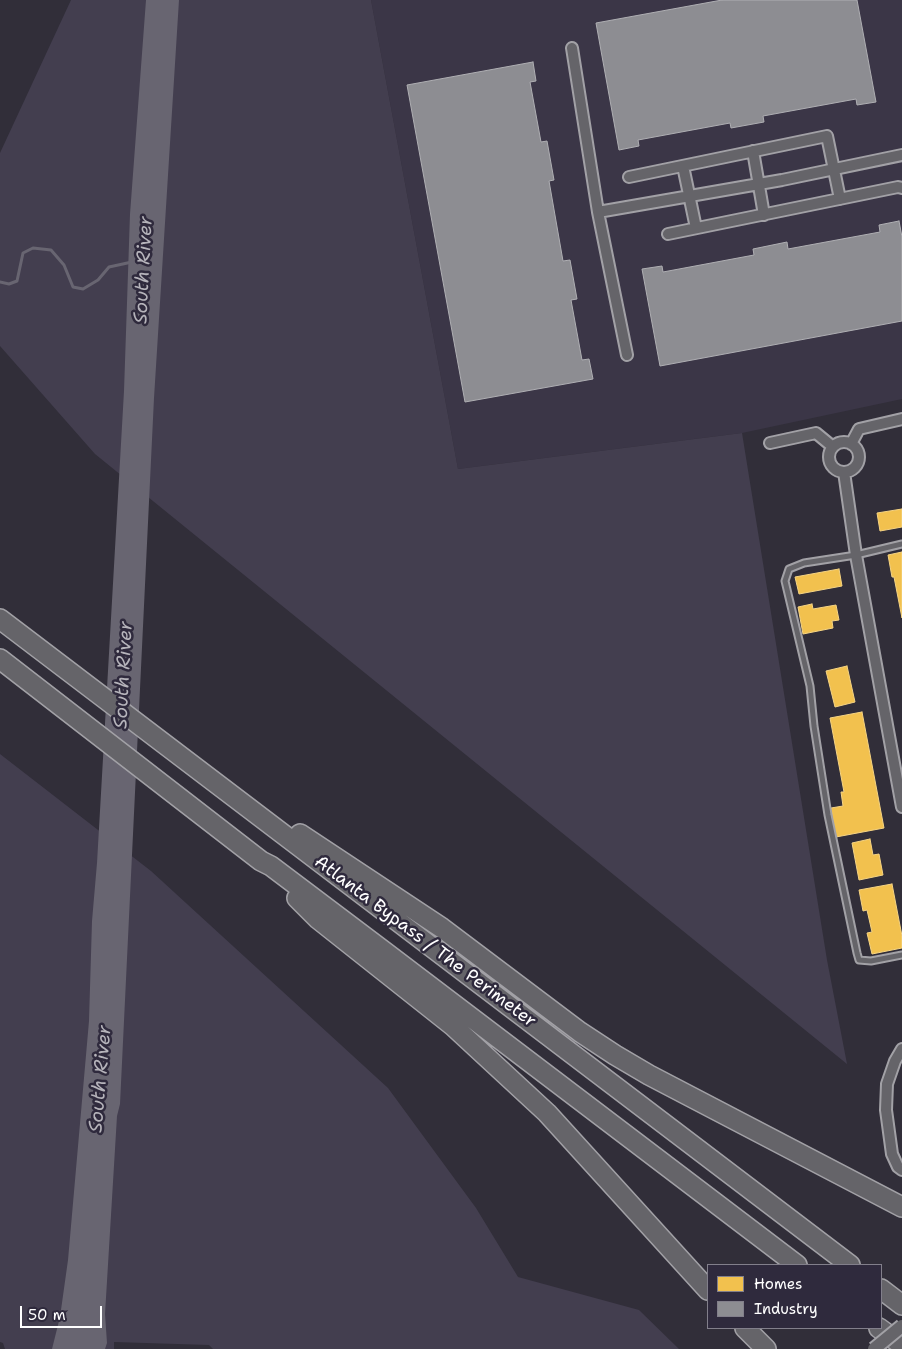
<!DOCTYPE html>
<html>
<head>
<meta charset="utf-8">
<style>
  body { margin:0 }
  #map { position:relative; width:902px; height:1349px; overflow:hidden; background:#312e39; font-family:"Shantell Sans",sans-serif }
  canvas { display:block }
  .legend { position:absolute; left:707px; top:1264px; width:175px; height:65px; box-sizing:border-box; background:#2f2a3d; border:1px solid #827f8b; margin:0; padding:6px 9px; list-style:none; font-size:15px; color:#fff }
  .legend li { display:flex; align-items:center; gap:10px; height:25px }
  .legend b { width:25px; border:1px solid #827f8b }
  .scale { position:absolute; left:20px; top:1306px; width:82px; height:22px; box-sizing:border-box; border:2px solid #fff; border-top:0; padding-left:6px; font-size:15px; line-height:18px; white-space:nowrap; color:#fff; -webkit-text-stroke:4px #2f2a3d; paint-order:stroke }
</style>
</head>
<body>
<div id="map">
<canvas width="902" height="1349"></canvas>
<ul class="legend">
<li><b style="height:14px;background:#f2c14e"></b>Homes</li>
<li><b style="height:14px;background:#8d8d92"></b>Industry</li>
</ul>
<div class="scale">50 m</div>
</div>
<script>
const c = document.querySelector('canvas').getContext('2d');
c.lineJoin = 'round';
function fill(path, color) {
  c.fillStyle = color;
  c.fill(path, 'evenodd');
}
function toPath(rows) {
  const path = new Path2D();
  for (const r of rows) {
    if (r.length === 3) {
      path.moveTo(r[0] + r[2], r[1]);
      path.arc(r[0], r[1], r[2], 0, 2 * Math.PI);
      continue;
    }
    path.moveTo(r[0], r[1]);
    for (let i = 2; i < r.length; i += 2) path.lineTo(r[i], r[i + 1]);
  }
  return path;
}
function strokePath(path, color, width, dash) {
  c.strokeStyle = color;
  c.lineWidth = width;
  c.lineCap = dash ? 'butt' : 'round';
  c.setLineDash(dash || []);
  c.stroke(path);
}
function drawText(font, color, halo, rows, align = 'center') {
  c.font = font + ' "Shantell Sans",sans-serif';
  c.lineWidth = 5;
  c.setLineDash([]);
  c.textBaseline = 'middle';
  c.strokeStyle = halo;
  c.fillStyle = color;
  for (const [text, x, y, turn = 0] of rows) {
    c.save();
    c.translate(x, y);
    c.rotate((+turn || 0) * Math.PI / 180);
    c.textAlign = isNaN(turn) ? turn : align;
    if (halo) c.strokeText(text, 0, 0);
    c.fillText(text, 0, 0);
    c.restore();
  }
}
fill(toPath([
  [371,0,902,0,902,399,742,433,458,469]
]), '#3b3647');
fill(toPath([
  [71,0,371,0,458,469,742,433,827,960,847,1064,95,454,0,346,0,153],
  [0,754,151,871,388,1088,476,1208,518,1277,639,1310,679,1349,213,1349,209,1345,114,1342,114,1349,5,1349,3,1343,0,1342]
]), '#433e4f');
fill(toPath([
  [146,0,179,0,154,398,120,1104,117,1116,105,1314,107,1343,105,1349,52,1349,60,1317,68,1260,89,1021,92,921,97,863,124,391,130,214]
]), '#686571');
const homes = toPath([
  [902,509,902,527,880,531,877,513,902,509],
  [902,552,902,618,894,577,892,577,888,555,902,552],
  [839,569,842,586,799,594,795,577,839,569],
  [812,604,813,609,836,605,839,620,832,621,833,628,803,634,798,607,812,604],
  [847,666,855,702,835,707,826,671,847,666],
  [862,712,884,828,836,837,831,808,843,806,841,792,844,792,830,718,862,712],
  [870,839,873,855,879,854,883,875,859,880,852,843,870,839],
  [892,884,902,936,902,948,872,954,867,933,872,932,867,910,863,911,859,890,892,884]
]);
fill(homes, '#f2c14e');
strokePath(homes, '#f6d483', 1);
const industry = toPath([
  [722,0,857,0,876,102,857,105,856,99,763,116,764,122,731,128,730,123,638,140,639,146,619,150,596,23,722,0],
  [533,62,536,81,530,82,541,142,547,141,554,180,549,181,563,261,570,260,577,299,571,300,582,360,589,359,593,379,465,402,407,85,533,62],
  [899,221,902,237,902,321,660,366,642,269,662,266,663,272,754,255,753,249,787,242,788,249,880,232,879,225,899,221]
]);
fill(industry, '#8d8d92');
strokePath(industry, '#afafb3', 1);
strokePath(toPath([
  [0,282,9,284,17,281,23,253,33,248,51,250,64,265,73,287,83,289,98,280,109,267,132,262]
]), '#686571', 3);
const service = toPath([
  [902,544,856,555,804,563,789,569,785,581,810,686,814,726,828,815,857,953,859,960,871,961,902,955]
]);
const minor = toPath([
  [572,48,598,212,627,355],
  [753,151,764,215],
  [683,166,696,228],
  [629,177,827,136,840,199],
  [598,212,782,180,902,155],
  [668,234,898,187,902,188],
  [844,457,15],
  [770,443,816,433,833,447],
  [851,444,859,429,902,419],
  [844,472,856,555,902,807],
  [902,1049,895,1061,887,1084,886,1110,892,1154,898,1167,902,1170]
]);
const motorway = toPath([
  [0,619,850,1265],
  [0,659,261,861,271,866,385,952,797,1265],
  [300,834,442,928,580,1032,615,1055,649,1075,902,1207],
  [297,898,318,919,453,1026,547,1113,708,1290],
  [881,1289,902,1305],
  [745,1328,766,1349],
  [879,1328,902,1345]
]);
strokePath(service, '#a2a1a6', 9);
strokePath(minor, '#a2a1a6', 14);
strokePath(motorway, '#a2a1a6', 22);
strokePath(service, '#656469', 5);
strokePath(minor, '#656469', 10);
strokePath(motorway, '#656469', 19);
const tertiaryBridge = toPath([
  [874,1349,902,1326]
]);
strokePath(tertiaryBridge, '#a2a1a6', 16, []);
strokePath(tertiaryBridge, '#656469', 12);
drawText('18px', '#fff', '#2f2a3d', [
  ["Atlanta Bypass / The Perimeter",425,942,37]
]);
drawText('italic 19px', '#b6b4bb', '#2f2a3d', [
  ["South River",144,270,-87],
  ["South River",124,675,-87],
  ["South River",101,1079,-85]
]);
</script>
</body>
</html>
